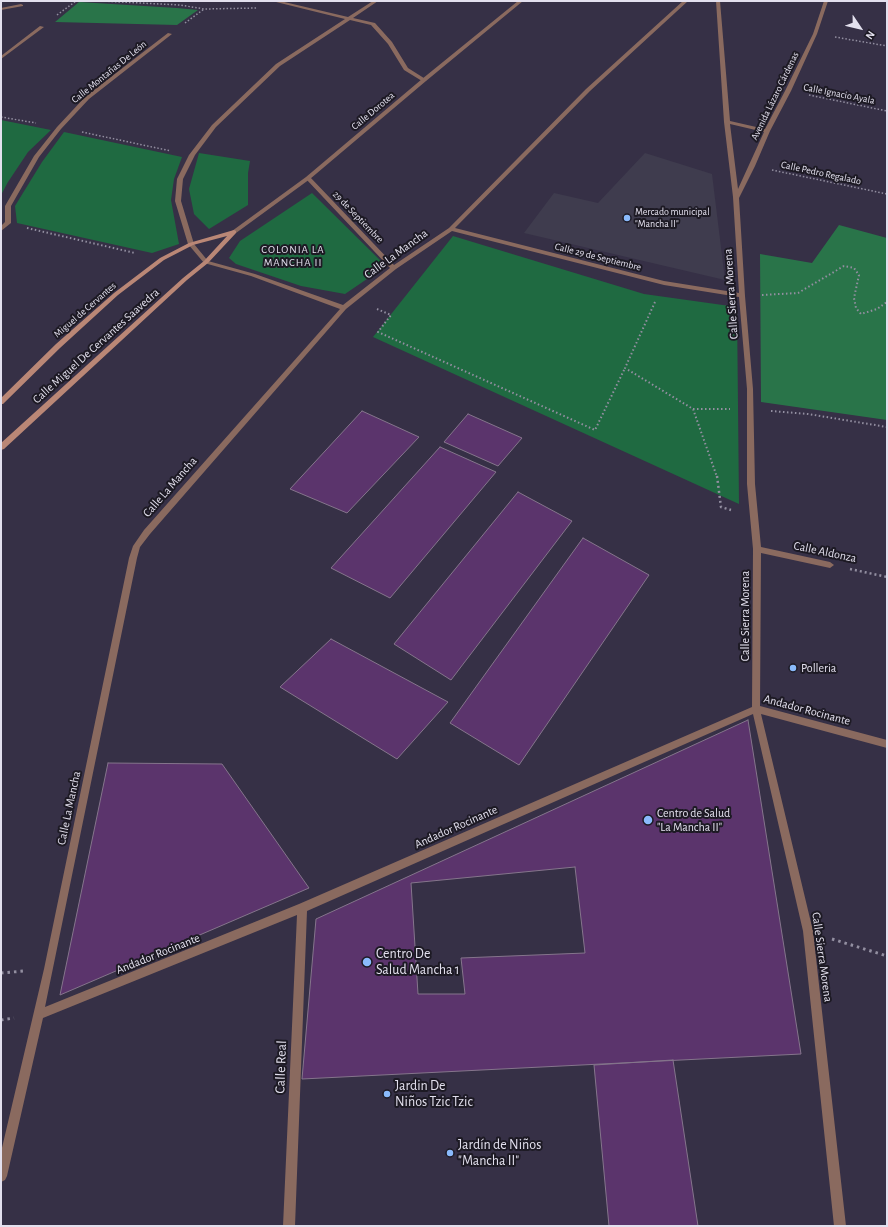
<!DOCTYPE html>
<html>
<head>
<meta charset="utf-8">
<style>
  body { margin:0 }
  #map { position:relative; width:888px; height:1227px; overflow:hidden; background:#363046; font-family:"Alegreya Sans",sans-serif }
  canvas { display:block }
  .frame { position:absolute; inset:0; border:2px solid #e3e0ee; pointer-events:none }
  .north { position:absolute; left:840px; top:8px; width:40px; height:40px; -webkit-text-stroke:3px #1d1a24; paint-order:stroke; rotate:125deg; font-size:11px; font-weight:700; line-height:16px; text-align:center; color:#e3e0ee }
  .north::after { content:''; display:block; margin:auto; width:14px; height:18px; background:#e3e0ee; clip-path:polygon(50% 0,100% 100%,50% 72%,0 100%) }
</style>
</head>
<body>
<div id="map">
<canvas width="888" height="1227"></canvas>
<div class="frame"></div>
<div class="north">N</div>
</div>
<script>
const c = document.querySelector('canvas').getContext('2d');
c.lineJoin = 'round';
function fill(path, color) {
  c.fillStyle = color;
  c.fill(path, 'evenodd');
}
function toPath(rows) {
  const path = new Path2D();
  for (const r of rows) {
    path.moveTo(r[0], r[1]);
    for (let i = 2; i < r.length; i += 2) path.lineTo(r[i], r[i + 1]);
  }
  return path;
}
function strokePath(path, color, width, dash) {
  c.strokeStyle = color;
  c.lineWidth = width;
  c.lineCap = dash ? 'butt' : 'round';
  c.setLineDash(dash || []);
  c.stroke(path);
}
function drawText(font, color, halo, rows, align = 'center') {
  c.font = font + ' "Alegreya Sans",sans-serif';
  c.lineWidth = 4;
  c.setLineDash([]);
  c.textBaseline = 'middle';
  c.strokeStyle = halo;
  c.fillStyle = color;
  for (const [text, x, y, turn = 0] of rows) {
    c.save();
    c.translate(x, y);
    c.rotate((+turn || 0) * Math.PI / 180);
    c.textAlign = isNaN(turn) ? turn : align;
    if (halo) c.strokeText(text, 0, 0);
    c.fillText(text, 0, 0);
    c.restore();
  }
}
fill(toPath([
  [645,153,712,174,725,280,524,233,554,193,598,203]
]), '#3f3c4e');
fill(toPath([
  [1,120,51,130,28,152,8,182,1,195],
  [64,132,182,157,174,179,171,200,179,244,152,253,17,223,15,206,42,162],
  [199,153,250,161,248,173,248,205,209,229,194,214,189,189],
  [312,193,386,266,345,294,301,286,236,264,229,258,240,241],
  [453,236,644,294,737,307,739,504,373,337]
]), '#1f6a41');
fill(toPath([
  [79,2,177,8,198,10,177,25,55,22],
  [839,225,887,238,887,420,761,402,760,254,812,263]
]), '#297449');
const building = toPath([
  [362,411,419,437,347,513,290,489,362,411],
  [468,414,522,438,498,466,444,442,468,414],
  [440,447,496,472,390,598,331,568,440,447],
  [518,492,572,521,451,680,394,644,518,492],
  [583,538,649,575,519,765,450,723,583,538],
  [331,639,448,702,397,759,280,687,331,639],
  [748,720,801,1054,302,1079,316,919,748,720],
  [108,763,222,764,309,888,60,995,108,763],
  [575,867,585,953,461,958,465,994,418,994,411,883,575,867],
  [673,1060,698,1226,609,1226,594,1065,673,1060]
]);
fill(building, '#5b346c');
strokePath(building, '#85758c', 1);
strokePath(toPath([
  [101,1,180,5,204,9,257,8],
  [57,15,76,1],
  [185,23,204,9],
  [835,37,887,46],
  [809,95,887,111],
  [1,117,36,123],
  [82,132,171,151],
  [772,170,887,194]
]), '#938fa1', 1.5, [1.5, 2]);
strokePath(toPath([
  [27,228,135,253],
  [762,295,798,293,844,266,854,268,859,275,854,298,856,308,861,314,877,309,887,302],
  [655,302,625,368,693,409,717,477],
  [377,309,391,315,378,332,595,430,625,368],
  [693,409,730,409],
  [771,411,808,414,887,427]
]), '#938fa1', 2, [1.5, 2.5]);
strokePath(toPath([
  [717,476,721,507,731,510],
  [850,569,887,577]
]), '#938fa1', 2.5, [2, 3]);
strokePath(toPath([
  [832,939,887,956],
  [1,973,24,971],
  [1,1020,14,1018]
]), '#938fa1', 3, [2.5, 4]);
fill(toPath([
  [272,1,280,1,348,17,373,1,378,1,353,18,375,23,392,42,408,68,427,80,422,81,404,70,388,44,371,25,350,20,280,66,216,127,195,155,183,179,181,201,194,244,208,261,255,274,343,305,390,268,306,179,306,177,310,177,394,265,449,228,586,89,683,1,688,1,590,91,455,228,664,281,739,293,733,197,724,122,716,1,720,1,730,121,765,129,785,91,813,34,824,1,828,1,817,34,791,91,770,131,755,166,739,198,745,296,753,389,755,484,761,547,830,562,834,565,830,568,761,553,760,706,887,740,887,748,761,714,813,931,846,1226,834,1226,803,931,753,714,307,911,295,1226,283,1226,297,915,43,1018,7,1176,5,1180,1,1182,1,1152,44,969,129,558,133,546,144,530,340,309,251,276,204,263,188,244,175,201,177,179,189,155,212,125,276,64,345,19,272,1],
  [730,124,764,132,738,189,730,124],
  [452,231,664,285,739,297,747,389,747,484,753,549,752,707,299,904,45,1007,137,558,140,547,150,534,346,309,396,269,452,231],
  [21,4,23,5,23,6,1,10,1,8,21,4],
  [40,26,44,27,1,59,1,56,40,26],
  [168,33,172,34,89,99,61,129,39,157,11,206,11,223,1,231,1,226,5,222,5,206,34,156,57,127,85,97,168,33]
]), '#8a6a5f');
fill(toPath([
  [518,1,523,1,426,81,310,179,236,233,232,233,232,231,306,177,422,79,518,1]
]), '#8a6a5f');
fill(toPath([
  [234,230,236,231,236,233,208,263,187,280,4,449,1,450,1,443,183,278,204,261,227,236,193,245,164,260,118,295,60,348,3,404,1,404,1,398,56,344,114,293,160,258,189,243,234,230]
]), '#ba8776');
for (const [x, y, r, color] of [
  [627,218,4,"#8abafc"],
  [793,668,4,"#8abafc"],
  [648,820,5,"#8abafc"],
  [367,962,5,"#8abafc"],
  [387,1094,4,"#8abafc"],
  [450,1153,4,"#8abafc"]
]) {
  const dot = new Path2D();
  dot.arc(x, y, r, 0, 2 * Math.PI);
  c.fillStyle = color;
  c.fill(dot);
  strokePath(dot, '#1d1a24', 1.5);
}
drawText('10px', '#e3e0ee', '#1d1a24', [
  ["Calle Montañas De León",109,72,-39],
  ["Calle Ignacio Ayala",839,94,11],
  ["Avenida Lázaro Cárdenas",775,96,-64],
  ["Calle Dorotea",373,111,-40],
  ["Calle Pedro Regalado",821,173,12],
  ["29 de Septiembre",358,217,46],
  ["Calle 29 de Septiembre",598,257,14],
  ["Miguel de Cervantes",85,310,-41]
]);
drawText('10px', '#e3e0ee', '#1d1a24', [
  ["Mercado municipal",635,212],
  ["\"Mancha II\"",635,224]
], 'left');
c.letterSpacing = '1px';
drawText('11px', '#e3e0ee', '#1d1a24', [
  ["COLONIA LA",293,250],
  ["MANCHA II",293,263]
]);
c.letterSpacing = '0px';
drawText('12px', '#e3e0ee', '#1d1a24', [
  ["Calle La Mancha",396,254,-36],
  ["Calle Sierra Morena",731,294,-94],
  ["Calle Miguel De Cervantes Saavedra",96,346,-42],
  ["Calle La Mancha",170,487,-49],
  ["Calle Aldonza",825,552,12],
  ["Calle Sierra Morena",745,616,-90],
  ["Andador Rocinante",807,710,15],
  ["Calle La Mancha",69,808,-78],
  ["Andador Rocinante",456,827,-24],
  ["Andador Rocinante",158,954,-22],
  ["Calle Sierra Morena",822,957,82]
]);
drawText('12px', '#e3e0ee', '#1d1a24', [
  ["Polleria",801,668],
  ["Centro de Salud",657,813],
  ["\"La Mancha II\"",657,827]
], 'left');
drawText('14px', '#e3e0ee', '#1d1a24', [
  ["Centro De",376,954],
  ["Salud Mancha 1",376,970],
  ["Jardin De",395,1086],
  ["Niños Tzic Tzic",395,1102],
  ["Jardín de Niños",458,1145],
  ["\"Mancha II\"",458,1161]
], 'left');
drawText('14px', '#e3e0ee', '#1d1a24', [
  ["Calle Real",281,1067,-88]
]);
</script>
</body>
</html>
